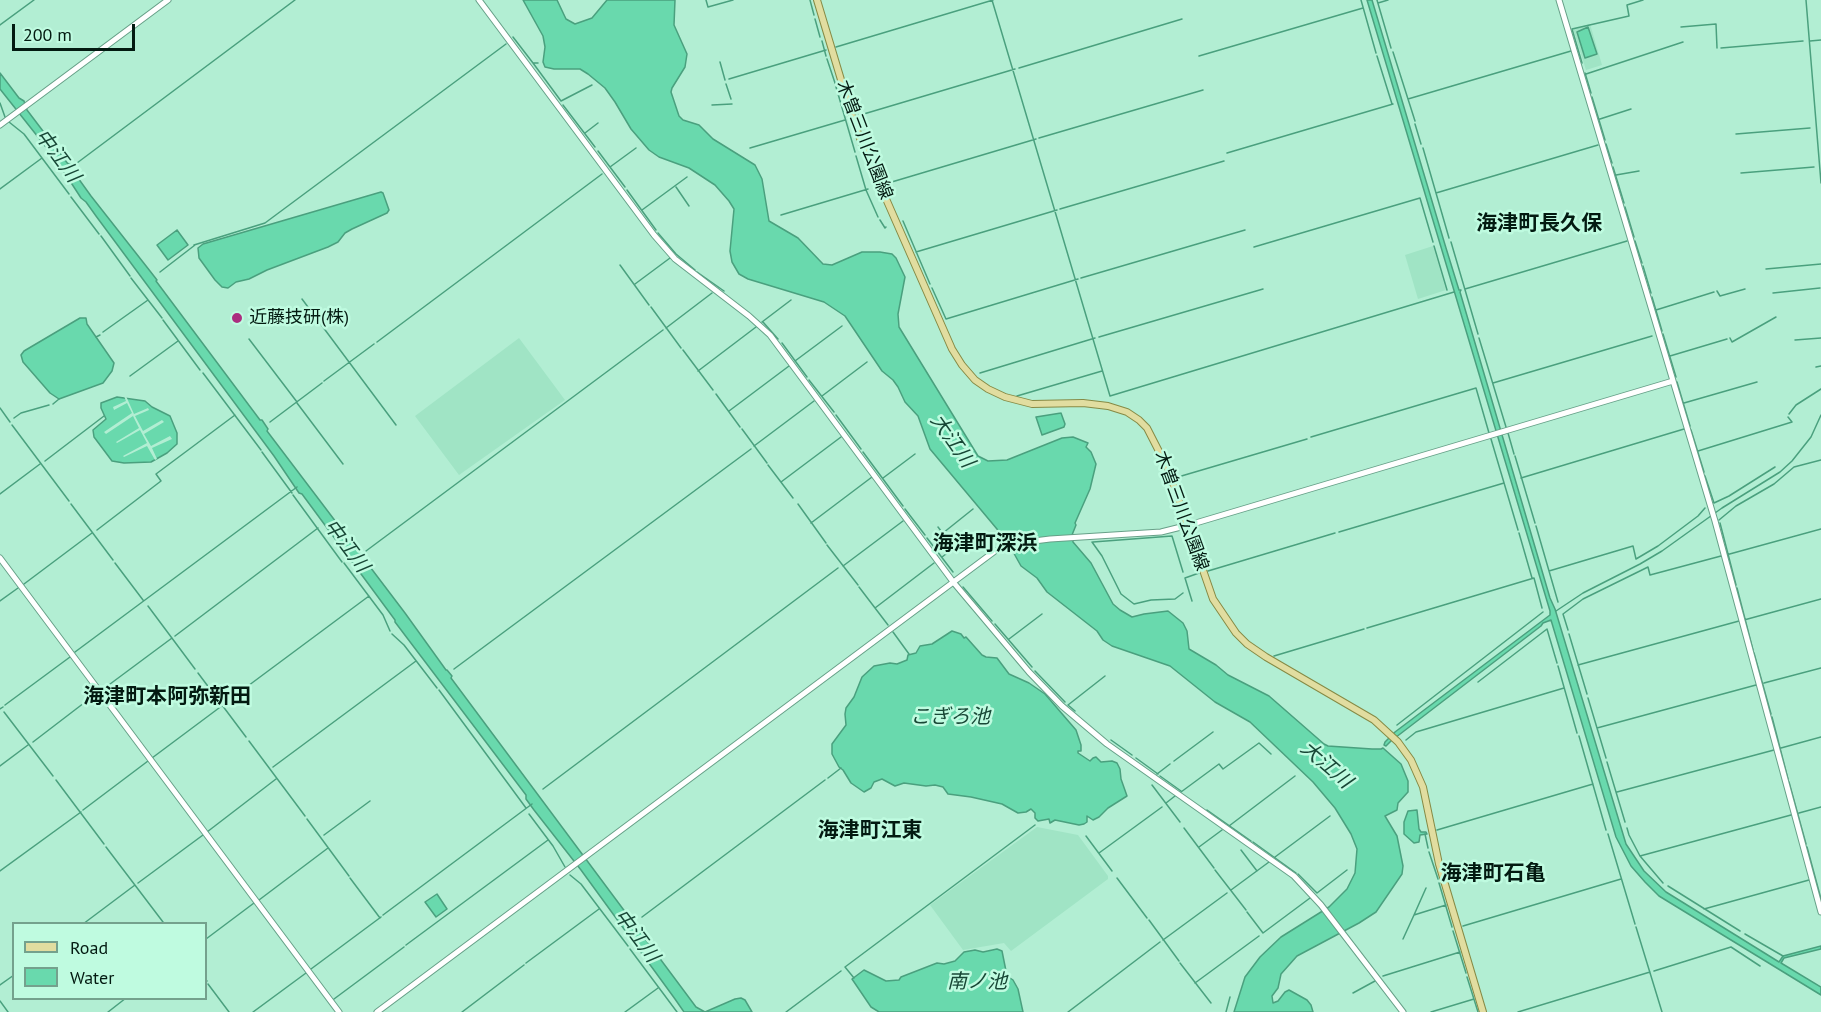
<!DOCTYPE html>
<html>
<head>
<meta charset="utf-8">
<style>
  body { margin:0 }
  #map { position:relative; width:1821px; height:1012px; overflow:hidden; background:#b2eed3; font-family:"PT Sans",sans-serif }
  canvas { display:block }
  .legend { position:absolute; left:12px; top:922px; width:195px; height:78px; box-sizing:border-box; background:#bffbe0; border:2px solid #74a18d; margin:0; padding:8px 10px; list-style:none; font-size:18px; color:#031a11 }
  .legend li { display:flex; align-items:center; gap:12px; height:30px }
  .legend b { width:30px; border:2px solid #74a18d }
  .scale { position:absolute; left:12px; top:24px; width:123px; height:27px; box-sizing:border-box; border:3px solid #031a11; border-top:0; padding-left:8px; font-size:18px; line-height:21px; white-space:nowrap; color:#031a11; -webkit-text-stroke:4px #bffbe0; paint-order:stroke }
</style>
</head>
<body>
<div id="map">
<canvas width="1821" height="1012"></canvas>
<ul class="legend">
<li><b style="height:8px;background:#e1dda0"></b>Road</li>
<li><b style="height:16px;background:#69d9ad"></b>Water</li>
</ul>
<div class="scale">200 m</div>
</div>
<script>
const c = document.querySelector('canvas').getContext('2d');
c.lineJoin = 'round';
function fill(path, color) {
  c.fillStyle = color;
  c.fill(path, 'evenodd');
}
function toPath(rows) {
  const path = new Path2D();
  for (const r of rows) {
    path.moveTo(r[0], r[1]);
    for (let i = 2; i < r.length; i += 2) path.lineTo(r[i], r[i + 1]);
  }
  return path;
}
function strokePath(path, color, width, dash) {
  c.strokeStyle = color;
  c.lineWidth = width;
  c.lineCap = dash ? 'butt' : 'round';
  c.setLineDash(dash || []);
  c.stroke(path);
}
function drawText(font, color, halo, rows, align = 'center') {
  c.font = font + ' "PT Sans","Noto Sans JP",sans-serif';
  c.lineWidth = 5;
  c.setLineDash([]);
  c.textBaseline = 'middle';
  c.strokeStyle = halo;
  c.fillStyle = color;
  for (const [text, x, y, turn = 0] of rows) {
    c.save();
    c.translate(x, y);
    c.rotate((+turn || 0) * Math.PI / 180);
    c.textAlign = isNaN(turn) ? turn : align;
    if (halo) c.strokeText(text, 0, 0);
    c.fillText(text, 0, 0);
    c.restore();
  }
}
fill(toPath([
  [1590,24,1602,65,1586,70,1573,29],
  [1433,246,1446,290,1418,299,1405,255],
  [519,338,565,400,459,475,415,416],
  [1037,827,1078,835,1108,876,1108,879,1011,951,1004,943,963,950,930,905]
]), '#a0e4c5');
const water = toPath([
  [523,0,557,0,566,19,575,24,592,18,607,0,675,0,674,25,687,54,685,67,672,88,671,92,679,116,683,120,699,125,713,139,755,165,762,179,769,221,798,238,823,264,832,265,862,252,880,252,892,254,896,258,905,277,898,314,899,327,978,456,988,461,1007,460,1062,438,1073,437,1088,443,1086,447,1091,452,1096,464,1090,489,1075,523,1076,525,1072,535,1073,542,1091,563,1113,604,1120,610,1132,617,1144,614,1168,611,1183,623,1187,631,1189,649,1216,665,1228,675,1269,696,1324,744,1328,746,1372,749,1381,749,1383,748,1401,764,1408,781,1408,792,1398,803,1397,810,1385,816,1397,836,1403,866,1402,874,1376,912,1359,923,1297,956,1281,974,1278,988,1272,996,1273,1003,1278,1001,1285,992,1289,990,1307,1000,1311,1005,1313,1012,1234,1012,1245,977,1260,957,1281,937,1329,907,1347,889,1355,873,1357,849,1351,834,1335,808,1313,782,1250,722,1215,702,1170,666,1112,646,1103,640,1097,631,1047,592,1037,578,1021,566,1007,541,930,449,918,416,905,402,898,387,893,380,882,371,845,316,824,302,748,279,739,274,732,262,730,251,734,209,729,201,715,185,689,168,659,157,649,150,631,129,615,102,605,88,588,74,580,69,554,69,545,67,543,62,545,47,543,36,523,0],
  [1367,0,1372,0,1446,248,1459,290,1461,290,1460,292,1550,598,1555,609,1626,844,1644,871,1666,892,1779,962,1783,956,1821,946,1821,949,1784,958,1781,963,1821,987,1821,995,1659,896,1645,882,1631,866,1616,837,1551,620,1543,623,1541,626,1391,741,1386,746,1384,745,1385,742,1395,732,1550,615,1550,611,1367,0],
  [1588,27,1597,54,1585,58,1577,32,1588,27],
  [0,73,19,98,24,101,27,110,68,164,70,163,74,169,73,171,91,196,150,271,157,280,156,281,260,420,262,420,268,429,267,431,405,613,446,670,447,670,452,676,451,678,696,1007,705,1012,684,1012,675,999,581,870,534,810,526,799,526,795,395,622,395,620,302,494,299,493,274,456,96,216,86,202,81,198,57,161,0,89,0,73],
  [381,192,383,193,389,210,387,213,352,229,345,233,338,242,328,247,267,270,249,279,236,282,228,288,222,287,215,280,199,258,198,248,203,244,381,192],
  [177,230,188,245,168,260,157,245,177,230],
  [80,318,86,318,87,324,114,363,112,371,103,383,59,399,50,393,23,362,21,355,24,351,80,318],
  [117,397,145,401,152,407,170,416,177,433,177,444,167,453,151,462,124,463,112,461,94,437,93,430,106,419,101,408,101,403,117,397],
  [1061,413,1065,424,1064,427,1042,435,1036,417,1061,413],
  [952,631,961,634,964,638,966,637,982,655,986,657,997,658,1009,674,1029,683,1045,694,1076,730,1081,745,1081,751,1078,751,1078,753,1090,761,1093,758,1096,757,1101,762,1112,761,1117,763,1120,769,1121,779,1127,796,1108,808,1099,817,1093,820,1087,816,1087,822,1084,824,1079,825,1055,820,1050,823,1049,819,1038,821,1035,818,1035,813,1031,809,1026,812,1018,813,1002,804,971,797,948,794,943,787,935,785,926,786,904,783,895,786,882,779,874,782,871,788,864,792,851,783,843,770,839,767,832,754,832,744,846,725,845,714,846,708,854,697,862,677,874,666,890,663,897,664,907,660,908,655,916,653,920,646,932,644,952,631],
  [1417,810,1419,829,1421,832,1426,832,1427,834,1420,835,1419,842,1414,843,1404,834,1404,822,1408,811,1417,810],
  [437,894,447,909,436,917,425,902,437,894],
  [997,949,1002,951,1007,976,1013,980,1018,989,1023,1012,879,1012,871,1007,852,979,864,970,886,981,899,980,901,977,937,963,944,964,955,961,964,952,975,950,983,952,997,949],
  [741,998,745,1000,752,1012,705,1012,735,999,741,998]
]);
fill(water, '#69d9ad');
strokePath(water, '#4aa07e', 1.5);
fill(toPath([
  [124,396,126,396,134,414,148,408,149,410,135,416,143,431,162,420,164,422,144,434,151,446,170,436,172,439,152,448,157,459,155,460,147,446,124,457,123,456,147,443,140,430,117,443,116,442,139,428,133,416,106,434,104,432,132,413,127,403,114,410,113,407,126,401]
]), '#b2eed3');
strokePath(toPath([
  [706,0,708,7,733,0],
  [810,0,814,15],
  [992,0,1110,396,1454,292],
  [1361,0,1376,53],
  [1377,0,1391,48],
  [1806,0,1821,183],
  [1378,3,1388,0],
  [815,19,820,37],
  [0,25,34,0],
  [1681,27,1716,24,1717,48],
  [513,37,533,63,538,63],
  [822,41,826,56],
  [1810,41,1821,40],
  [836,47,993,0],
  [1721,48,1803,41],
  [1393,52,1415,121],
  [1199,56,1363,8],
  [1377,56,1392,104],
  [827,59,835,83],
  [720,62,725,80],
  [533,63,561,101],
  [1582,63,1572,29,1629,16,1627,5,1643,0],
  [1019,68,1182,19],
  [1585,73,1591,93],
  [1586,74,1683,42],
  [729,79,826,50],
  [726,84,731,99],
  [836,87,855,152],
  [1592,97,1605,140],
  [1408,99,1571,51],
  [561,101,592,85],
  [0,103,5,117],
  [563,105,595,147],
  [712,105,732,104],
  [857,116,1015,69],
  [1600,119,1631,109],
  [9,122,24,134,69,194],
  [1415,124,1421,144],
  [585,133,598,123],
  [1736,134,1810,128],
  [1039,138,1203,90],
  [1606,144,1612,163],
  [750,148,845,120],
  [1423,148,1449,238],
  [598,151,625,187],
  [1227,153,1393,104],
  [856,156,866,190,878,217],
  [77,163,295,0],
  [610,167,636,148],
  [1613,167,1624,203],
  [1741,173,1814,167],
  [1616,175,1639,171],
  [885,184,1036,139],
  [676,187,689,206],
  [0,189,42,158],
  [627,190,656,230],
  [1436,193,1598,145],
  [71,197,99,234],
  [1625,207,1634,237],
  [1060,209,1224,161],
  [642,210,687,177],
  [781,215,868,189],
  [880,220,885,228,886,227],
  [903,221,930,284],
  [658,233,676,254,695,270],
  [101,236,130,276],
  [1635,241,1642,263],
  [1451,242,1478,334],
  [194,245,265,223,506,44],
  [1434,246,1447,290],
  [1254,247,1420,198,1433,242],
  [916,252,1057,210],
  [620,265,649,305],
  [1643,266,1651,293],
  [1766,269,1821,264],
  [160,272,195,245],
  [697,272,724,291],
  [131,278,162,318],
  [1081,278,1245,230],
  [635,284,670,258],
  [932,288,946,319,1078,279],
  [1465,289,1627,241],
  [1717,291,1720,296,1745,289],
  [1773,293,1820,288],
  [1652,297,1662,331],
  [302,299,396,425],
  [651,307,681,348],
  [1656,310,1714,292],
  [163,320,200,370],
  [762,322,791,300],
  [763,322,778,339],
  [666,328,712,293],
  [103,332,148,300],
  [1663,334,1676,377],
  [96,337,100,335],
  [1099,337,1263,289],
  [1479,338,1506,427],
  [1730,338,1732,342,1776,317],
  [249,339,297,402],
  [1795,340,1821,338],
  [377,342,602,174],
  [782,343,807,377],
  [683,350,713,390],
  [1670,356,1727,339],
  [795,361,842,326],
  [1816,367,1821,366],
  [698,371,756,327],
  [203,373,261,450],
  [980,373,1095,338],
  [130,376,178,341],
  [809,380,834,412],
  [324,381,374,344],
  [1677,382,1690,426],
  [1493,383,1652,336],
  [716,394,740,427],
  [822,396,867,362],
  [1017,396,1102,371],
  [297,403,343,464],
  [1684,403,1757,382],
  [53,404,59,399],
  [0,408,10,422],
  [729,411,789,366],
  [1789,414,1796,405,1821,389],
  [836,415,861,449],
  [14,418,21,413,49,405],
  [270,422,322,383],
  [12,425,69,501],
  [742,429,767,463],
  [1691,430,1704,472],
  [1508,433,1514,454],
  [1311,437,1476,388,1489,433],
  [1491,439,1518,530],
  [754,446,814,401],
  [1698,451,1792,422,1788,417],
  [262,452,292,493],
  [863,452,903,506],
  [1515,456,1535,523],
  [45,461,104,416],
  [768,465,793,498],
  [1705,476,1714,503,1729,496,1775,467],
  [1178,477,1307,439],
  [883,478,915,454],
  [1521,478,1684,429],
  [781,482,841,437],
  [0,494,40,464],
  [293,495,342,562],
  [71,504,113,560],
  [798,504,826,543],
  [905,509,925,535],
  [1719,520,1736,506,1774,484,1794,467,1821,460],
  [811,523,872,477],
  [1720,523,1736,585],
  [1536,526,1558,602],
  [938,527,954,548,942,557],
  [97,530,161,481,156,474,235,415],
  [1339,532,1504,483],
  [943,533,973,509],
  [1519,533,1532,578],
  [927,538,953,572],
  [1092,542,1102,556,1121,594,1134,604,1151,600,1175,599,1183,593],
  [1093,542,1172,536,1183,572],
  [827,545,858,585],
  [366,551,663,330],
  [1726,555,1821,529],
  [115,563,143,600],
  [344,563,383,615,390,631],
  [843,566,903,521],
  [1208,571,1335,533],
  [1549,571,1633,546,1636,559,1658,546,1698,516,1705,508],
  [24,584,92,533],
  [859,587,888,625],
  [963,587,992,621],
  [1737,588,1753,650],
  [0,601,18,588],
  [1192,601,1185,578,1199,573],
  [148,606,195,669],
  [875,608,934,563],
  [1556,611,1583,593,1640,564,1662,551,1722,508,1780,472,1792,461,1811,437,1821,415],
  [1744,620,1821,599],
  [995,624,1032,667],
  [1367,628,1534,578,1542,608],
  [1568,630,1563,614,1583,599,1648,567,1650,575,1721,556],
  [893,632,909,654],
  [392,634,404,645,437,688],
  [1569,634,1587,694],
  [175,636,318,528],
  [1009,639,1042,614],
  [75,652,297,487],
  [1754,653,1771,714],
  [1274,656,1364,629],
  [1578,665,1739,621],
  [1558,666,1577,733],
  [454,669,751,449],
  [1035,671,1065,702],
  [198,673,246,737],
  [1478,682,1547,629,1557,663],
  [1764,683,1821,668],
  [102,690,172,638],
  [439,690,526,808],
  [1588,698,1606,758],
  [225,703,369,596],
  [5,705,70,657],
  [0,709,3,707],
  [1075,711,1068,705,1105,676],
  [4,712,53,776],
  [1772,717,1788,779],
  [1397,725,1543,612],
  [1597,728,1756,685],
  [1579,736,1606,830],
  [1111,740,1132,755],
  [1406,740,1416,732,1564,688],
  [249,741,305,816],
  [33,742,97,693],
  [1781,748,1821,737],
  [152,758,223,705],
  [1136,758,1158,774],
  [1174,761,1213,732],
  [1607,762,1625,822],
  [0,766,28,745],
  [273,767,416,661],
  [1157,774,1170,764],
  [1160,776,1181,791],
  [828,778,841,768],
  [56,780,104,844],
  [1789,782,1806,844],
  [1152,785,1180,822],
  [543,789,838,568],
  [1181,792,1219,764,1223,769,1259,743,1271,754],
  [1617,792,1774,750],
  [1166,803,1175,796],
  [83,810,148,761],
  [1207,810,1251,841],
  [1799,813,1821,807],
  [529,814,553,846,565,867],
  [307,819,349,876],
  [1229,826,1295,776],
  [1184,828,1214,868],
  [1627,828,1629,835,1640,856,1663,883],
  [1437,830,1593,784],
  [207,832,276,779],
  [1425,834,1428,848],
  [1608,834,1635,924],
  [324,835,370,801],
  [1086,836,1112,871],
  [1253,842,1296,873],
  [106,847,163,922],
  [1199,847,1222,830],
  [1807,847,1821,899],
  [1241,850,1257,871],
  [1429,852,1438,879],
  [1099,853,1162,807],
  [1640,856,1791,815],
  [1275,857,1330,816],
  [1215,870,1246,910],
  [0,871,81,812],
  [1298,874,1317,893,1347,870],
  [570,875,581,884,628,946],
  [350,878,380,918],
  [1117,878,1147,918],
  [138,883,203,835],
  [1439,883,1452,927],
  [1668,886,1740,931],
  [1426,888,1414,915,1446,905],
  [1231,890,1269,862],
  [259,900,328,848],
  [1704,909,1809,880],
  [1247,912,1263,933,1310,898],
  [383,915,532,804],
  [642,917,825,780],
  [1149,920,1179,961],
  [83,924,135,885],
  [1463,926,1621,879],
  [1636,927,1662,1012],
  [1453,931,1466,973],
  [1745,934,1783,956],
  [206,939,254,903],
  [1403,939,1414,915],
  [1163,940,1227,893],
  [406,945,548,840],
  [630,949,677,1012],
  [526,963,599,909],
  [1180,963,1211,1003],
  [311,969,381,917],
  [1654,971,1731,947,1760,966],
  [1383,976,1460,952],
  [1467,977,1478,1012],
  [854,978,845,967,1035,825],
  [206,980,207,981],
  [1195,983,1259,936],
  [208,984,229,1012],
  [0,985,14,975],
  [1353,993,1375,981],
  [334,999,404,947],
  [0,1001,8,1012],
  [108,1012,126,998],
  [253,1012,306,973],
  [462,1012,524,965],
  [625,1012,658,988],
  [786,1012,841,971],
  [1068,1012,1160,942],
  [1226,1012,1230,997],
  [1431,1012,1474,999],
  [1518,1012,1650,972]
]), '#4aa07e', 1.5);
const minor = toPath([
  [479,0,654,235,675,259,749,316,770,335,954,583,1029,672,1062,706,1107,744,1294,876,1321,905,1403,1012],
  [1559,0,1715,521,1821,912],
  [0,125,168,0],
  [0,558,339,1012],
  [377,1012,995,551,1018,543,1050,539,1161,532,1189,525,1673,381]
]);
const major = toPath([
  [817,0,854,123,865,151,952,349,962,365,975,380,988,389,1005,397,1032,404,1083,403,1108,406,1127,412,1139,420,1147,428,1168,469,1213,599,1236,633,1247,644,1266,657,1374,720,1398,742,1411,760,1423,787,1439,864,1483,1012]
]);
strokePath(minor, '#67a088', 7);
strokePath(major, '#868a45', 8);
strokePath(minor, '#fff', 5);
strokePath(major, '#e1dda0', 6);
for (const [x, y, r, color] of [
  [237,318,6,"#ab2e7f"]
]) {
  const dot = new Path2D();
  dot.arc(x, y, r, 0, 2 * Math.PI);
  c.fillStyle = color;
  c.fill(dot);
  strokePath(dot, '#bffbe0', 2);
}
drawText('18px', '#031a11', '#bffbe0', [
  ["木曽三川公園線",864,140,69],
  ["木曽三川公園線",1181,511,70]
]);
drawText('18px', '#031a11', '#bffbe0', [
  ["近藤技研(株)",249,318]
], 'left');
drawText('italic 20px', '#184736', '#bffbe0', [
  ["中江川",57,156,53],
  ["大江川",952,441,55],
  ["中江川",346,546,53],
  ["こぎろ池",950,717],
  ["大江川",1326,765,41],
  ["中江川",636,936,53],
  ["南ノ池",977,982]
]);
drawText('bold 21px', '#031a11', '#bffbe0', [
  ["海津町長久保",1539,224],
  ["海津町深浜",985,544],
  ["海津町本阿弥新田",167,697],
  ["海津町江東",870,831],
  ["海津町石亀",1493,874]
]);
</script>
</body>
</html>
